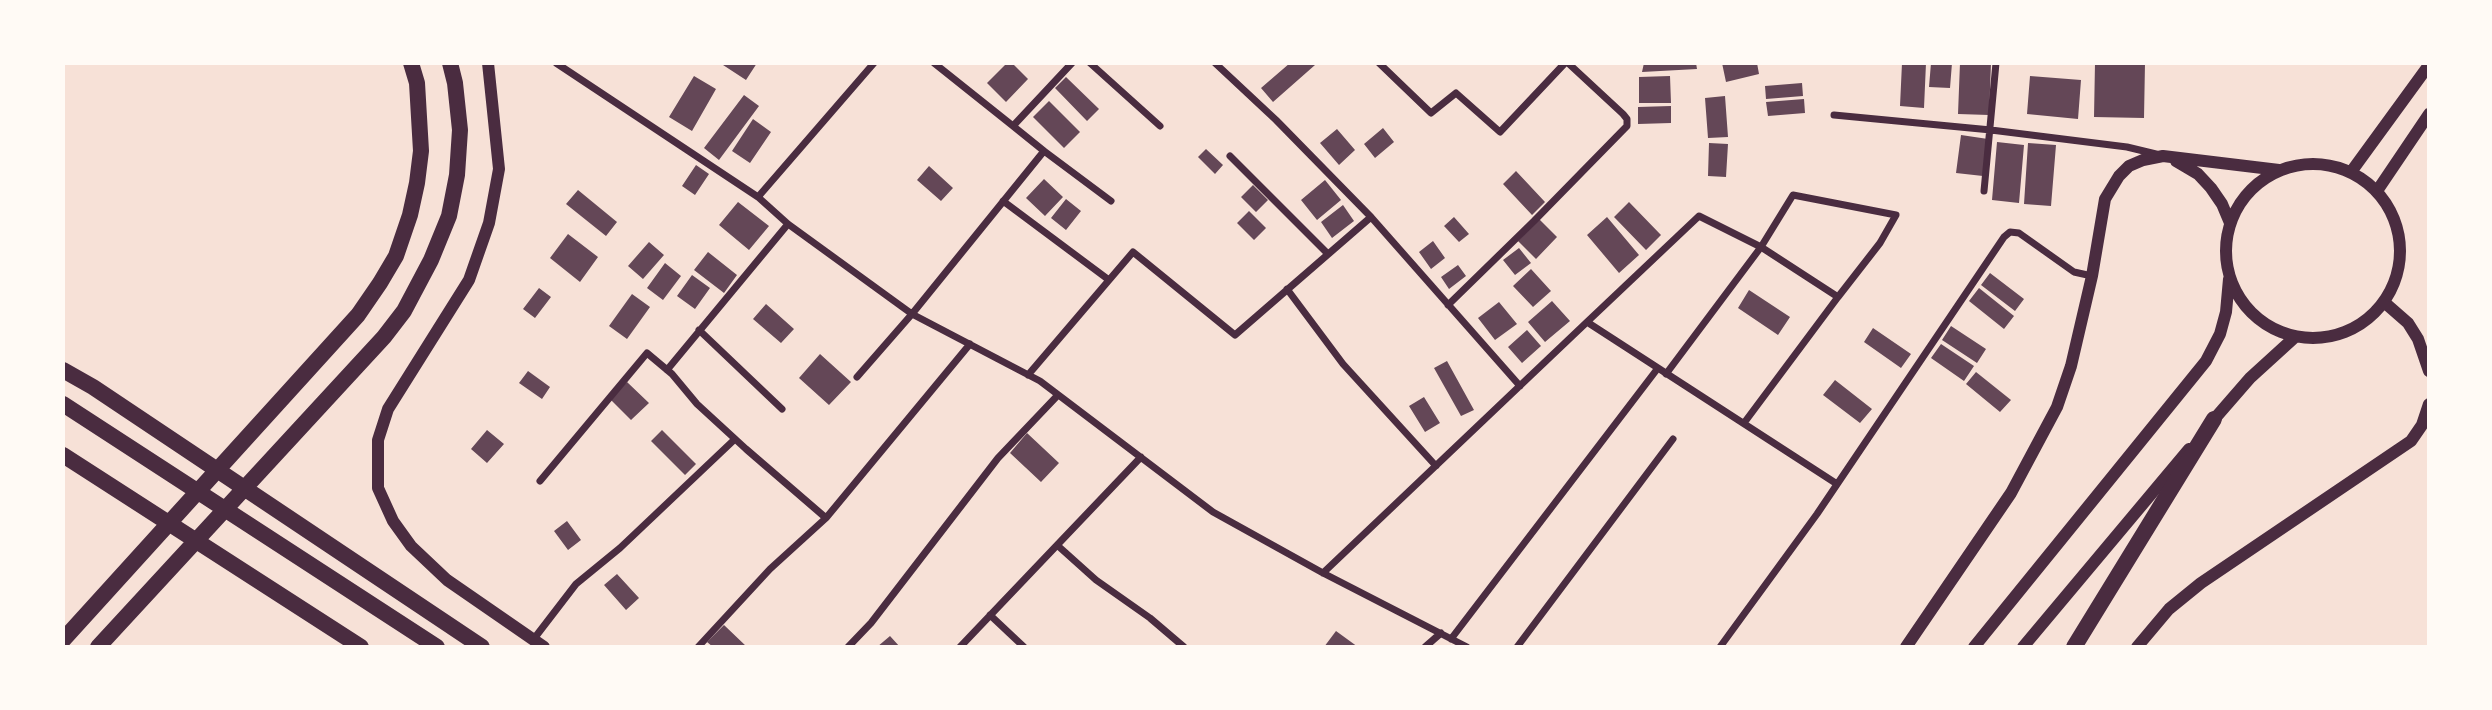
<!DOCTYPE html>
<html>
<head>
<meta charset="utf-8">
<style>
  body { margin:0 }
  #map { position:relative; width:2492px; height:710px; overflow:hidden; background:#f7e1d7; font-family:"Source Sans 3",sans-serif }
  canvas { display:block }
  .frame { position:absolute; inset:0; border:65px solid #fffaf5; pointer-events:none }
</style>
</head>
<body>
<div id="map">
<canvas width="2492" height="710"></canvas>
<div class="frame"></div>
</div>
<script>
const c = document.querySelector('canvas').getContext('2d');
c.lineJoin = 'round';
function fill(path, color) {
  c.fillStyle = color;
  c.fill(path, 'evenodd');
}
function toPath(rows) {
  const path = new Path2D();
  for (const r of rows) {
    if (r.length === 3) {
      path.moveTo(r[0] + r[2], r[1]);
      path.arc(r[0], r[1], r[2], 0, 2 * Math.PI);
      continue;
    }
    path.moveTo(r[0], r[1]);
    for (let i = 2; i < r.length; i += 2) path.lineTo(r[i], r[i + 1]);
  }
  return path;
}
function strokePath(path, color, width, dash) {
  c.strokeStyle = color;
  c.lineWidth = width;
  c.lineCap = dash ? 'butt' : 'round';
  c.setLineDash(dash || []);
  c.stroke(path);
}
fill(toPath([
  [724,63,757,63,746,80,723,65],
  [1007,63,1012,63,1028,79,1006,102,987,83],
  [1290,63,1314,63,1315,65,1273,102,1261,88],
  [1644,63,1696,63,1697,69,1642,72],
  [1722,63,1757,63,1759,74,1726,82],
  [1902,63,1926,63,1924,108,1900,106],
  [1931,63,1952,63,1950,88,1929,87],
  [1960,63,1991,63,1989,115,1958,114],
  [2095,63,2145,63,2144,118,2094,117],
  [694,76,716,89,692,131,669,117],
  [1670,76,1671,103,1639,103,1639,77],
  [2030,76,2081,80,2078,119,2027,114],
  [1066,77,1099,109,1087,121,1055,88],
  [1802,83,1803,96,1766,99,1765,86],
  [744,95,759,106,719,160,704,148],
  [1725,96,1728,137,1708,138,1705,98],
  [1804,99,1805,113,1768,116,1766,102],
  [1049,101,1080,132,1064,148,1033,117],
  [1671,106,1671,123,1638,124,1638,107],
  [753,119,771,132,750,163,732,151],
  [1383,128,1394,142,1375,158,1364,144],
  [1337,129,1355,150,1339,165,1320,143],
  [1961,135,1988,139,1983,176,1956,173],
  [1997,142,2024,145,2019,203,1992,200],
  [1709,143,1728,144,1726,177,1708,176],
  [2028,143,2056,145,2051,206,2024,204],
  [1206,149,1223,165,1215,174,1198,157],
  [696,165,709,174,695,195,682,186],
  [929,166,953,188,941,201,917,180],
  [1516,171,1545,202,1532,215,1503,184],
  [1044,179,1063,197,1045,216,1026,198],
  [1325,180,1341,200,1317,220,1301,200],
  [1253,185,1268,200,1256,212,1241,197],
  [578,190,617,222,606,236,566,204],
  [1066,199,1081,211,1066,230,1051,218],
  [738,202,769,226,749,250,719,225],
  [1629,202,1661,235,1646,250,1614,217],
  [1343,205,1354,221,1332,238,1321,222],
  [1249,211,1266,228,1254,240,1237,223],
  [1454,217,1469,234,1459,242,1444,226],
  [1607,217,1639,255,1619,273,1587,235],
  [1539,219,1557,237,1536,259,1518,241],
  [568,234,598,257,580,282,550,258],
  [1433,241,1445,258,1431,269,1419,252],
  [649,242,664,255,643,279,628,266],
  [1519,248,1531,263,1515,275,1503,260],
  [708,252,737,275,724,293,694,270],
  [665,263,681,276,663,300,647,288],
  [1458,265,1466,276,1449,289,1441,277],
  [1531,269,1551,291,1533,307,1513,286],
  [1990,273,2024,299,2015,311,1981,285],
  [692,275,710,288,695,309,677,296],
  [539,288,551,297,535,318,523,309],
  [1979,288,2014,316,2004,329,1969,301],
  [1749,290,1790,317,1778,335,1738,308],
  [632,294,650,307,627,339,609,326],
  [1552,301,1570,321,1545,342,1528,322],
  [1499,302,1517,324,1495,340,1478,318],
  [766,304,794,329,781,343,753,319],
  [1951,326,1986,349,1977,363,1942,340],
  [1873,328,1911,354,1901,368,1864,342],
  [1527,330,1541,346,1522,363,1508,347],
  [1941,344,1974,366,1964,381,1931,358],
  [820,354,851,382,829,405,799,378],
  [1447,361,1474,410,1461,416,1434,368],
  [528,371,550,387,542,399,519,383],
  [1976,372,2011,400,2000,412,1966,384],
  [1835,380,1872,409,1860,423,1823,395],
  [627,382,649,403,631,420,610,399],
  [1424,397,1440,423,1425,432,1409,406],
  [487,430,504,444,487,463,471,449],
  [662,430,696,464,685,475,651,441],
  [1027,433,1059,463,1041,482,1010,453],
  [567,521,581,540,568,550,554,531],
  [617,574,639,598,626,610,604,585],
  [724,625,747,647,713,647,707,642],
  [1336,631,1358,647,1324,647],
  [890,636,900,647,877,647]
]), '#644757');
strokePath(toPath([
  [556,63,758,197,788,224,912,314,1040,381,1213,512,1323,573,1467,647],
  [934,63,1013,126],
  [1090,63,1160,126],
  [1215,63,1276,120,1371,217],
  [1379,63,1431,113,1456,93,1500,132,1565,63],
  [1834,115,1991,130,2127,147,2156,154],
  [1044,151,1111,201],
  [1230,156,1328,254],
  [1984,191,1996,63],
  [758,197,874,63],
  [1003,201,1109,280],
  [1287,289,1343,364,1436,466],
  [1448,305,1534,221,1627,126,1627,119,1623,114,1568,63],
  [1587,322,1699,216,1761,247,1838,297,1744,423],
  [699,330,782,409],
  [667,370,788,224],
  [1666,374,1761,247,1793,195,1896,215,1880,243,1838,297],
  [1028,375,1133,252,1235,335,1371,217,1520,386],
  [857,377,912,314,1044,151,1013,126,1072,63],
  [540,481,647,353,672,374,697,404,746,449,826,518,770,569,698,647],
  [826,518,970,344],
  [1057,545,1096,580,1150,618,1184,647],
  [1323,573,1587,322,1837,484],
  [990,615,1024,647],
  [1451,639,1658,368],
  [533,640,576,584,620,548,735,439],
  [848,647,871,623,998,458,1058,395],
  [960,647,1141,457],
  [1425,647,1441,633],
  [1517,647,1673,439],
  [1720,647,1817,514,2004,237,2010,232,2019,233,2074,272,2092,276]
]), '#4a2c40', 7);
strokePath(toPath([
  [488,63,499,169,489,223,469,280,388,409,378,440,378,488,393,521,411,546,447,580,544,647],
  [2176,161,2198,174,2211,188,2222,204,2230,223],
  [2313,251,87],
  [2351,172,2429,65],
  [2377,191,2429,114],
  [2384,302,2408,323,2418,339,2429,371],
  [2210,424,2250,378,2295,337],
  [1906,647,2011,493,2057,407,2071,366,2092,276,2105,199,2119,176,2129,166,2143,160,2163,156,2279,170],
  [1974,647,2206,361,2220,334,2226,312,2229,279],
  [2023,647,2189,449],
  [2137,647,2169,609,2201,583,2411,441,2422,425,2429,404]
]), '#4a2c40', 12);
strokePath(toPath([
  [63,370,93,387,482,647],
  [63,404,437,647],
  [63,455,361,647],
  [63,640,358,315,380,283,396,256,410,215,417,183,421,151,417,83,411,63],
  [98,647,384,337,404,311,431,260,449,216,457,175,460,130,455,83,450,63],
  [2074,647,2214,419]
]), '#4a2c40', 16);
</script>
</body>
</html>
